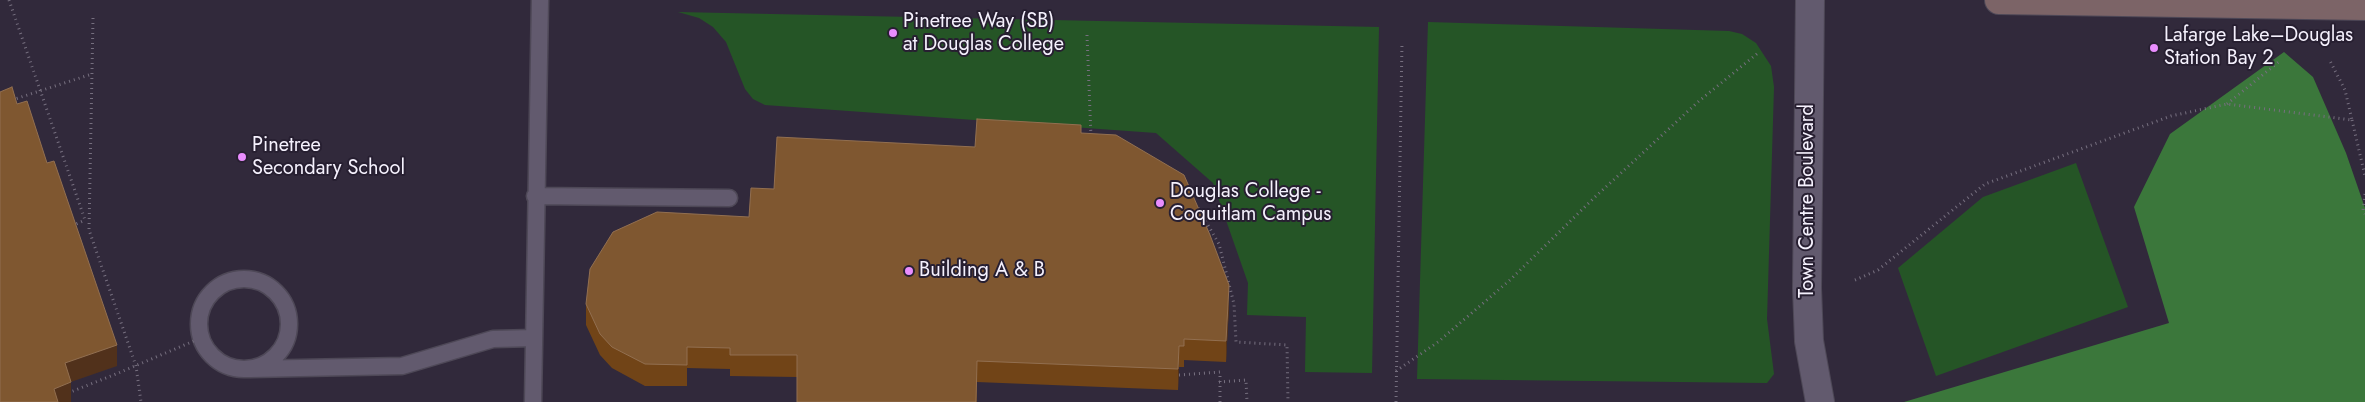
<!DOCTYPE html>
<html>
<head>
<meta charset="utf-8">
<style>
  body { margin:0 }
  canvas { display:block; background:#31293b }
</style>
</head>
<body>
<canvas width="2365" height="402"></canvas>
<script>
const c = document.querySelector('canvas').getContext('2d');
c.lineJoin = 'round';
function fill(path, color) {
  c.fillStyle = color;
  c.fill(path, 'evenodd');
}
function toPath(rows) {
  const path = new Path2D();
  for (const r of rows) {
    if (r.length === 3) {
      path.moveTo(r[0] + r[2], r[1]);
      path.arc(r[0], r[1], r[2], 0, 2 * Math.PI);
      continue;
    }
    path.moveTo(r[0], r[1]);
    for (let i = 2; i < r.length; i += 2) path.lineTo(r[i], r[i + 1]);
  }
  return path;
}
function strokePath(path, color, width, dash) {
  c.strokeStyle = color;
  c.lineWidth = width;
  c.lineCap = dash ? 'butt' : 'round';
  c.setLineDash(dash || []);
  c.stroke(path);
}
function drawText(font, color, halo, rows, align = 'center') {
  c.font = font + ' Jost,sans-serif';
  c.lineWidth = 4;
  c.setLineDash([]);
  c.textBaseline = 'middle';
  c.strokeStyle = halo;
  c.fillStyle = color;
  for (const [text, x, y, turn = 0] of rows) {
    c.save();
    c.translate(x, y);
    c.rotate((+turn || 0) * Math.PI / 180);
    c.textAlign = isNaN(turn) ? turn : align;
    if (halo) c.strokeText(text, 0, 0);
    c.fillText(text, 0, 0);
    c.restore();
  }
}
fill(toPath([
  [678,12,1379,27,1372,373,1305,372,1306,317,1247,315,1248,283,1213,183,1156,133,765,105,753,99,745,89,726,42,713,27,699,18],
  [1428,22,1729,31,1742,34,1756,43,1771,66,1774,87,1767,319,1774,374,1767,383,1417,379],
  [2076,163,2128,307,1936,376,1898,268,1983,197]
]), '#255526');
fill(toPath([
  [2284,52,2313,77,2346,153,2365,208,2365,402,1904,402,2169,323,2134,207,2170,134]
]), '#3b773b');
const service = toPath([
  [535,196,729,198],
  [244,324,45],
  [250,369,402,366,493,339,534,338],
  [533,402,540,0]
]);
const minor = toPath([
  [1810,0,1807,288,1809,341,1820,402]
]);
const secondary = toPath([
  [1999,0,2365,6]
]);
strokePath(service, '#4e4857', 19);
strokePath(minor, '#4e4857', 30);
strokePath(secondary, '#4e4857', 30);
strokePath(toPath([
  [93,18,89,230,136,366,141,402],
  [1087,35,1091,137],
  [12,100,92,74],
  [2227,104,2281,60],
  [2352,120,2365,176],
  [2365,194,2363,210,2365,214],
  [1198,208,1219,244,1234,304,1236,342,1287,345,1288,402],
  [72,226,85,220],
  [1855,280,1878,270,1985,184,2171,116,2227,104,2352,120,2345,90,2329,59],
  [1396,371,1438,342,1510,280,1595,197,1699,101,1758,53],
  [1179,375,1220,372,1220,402],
  [1219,382,1246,380,1247,402],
  [68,393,116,374,201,338],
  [1396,402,1402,42]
]), '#766f7f', 3, [1, 4]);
strokePath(service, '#625a6e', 16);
strokePath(minor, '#625a6e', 28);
strokePath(secondary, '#7c6467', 28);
strokePath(toPath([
  [9,0,85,220]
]), '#766f7f', 3, [1, 4]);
fill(toPath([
  [1081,133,1229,306,1226,362,1184,360,1184,367,1179,367,1178,390,977,382,977,402,797,402,797,377,730,376,730,369,687,368,687,386,645,386,612,368,600,355,586,325,586,304,749,217,774,189,975,147]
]), '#714417');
fill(toPath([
  [1229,285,1229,306,1226,362,1226,341],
  [117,345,117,366,65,384,65,363],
  [1179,346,1179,367,1178,390,1178,369],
  [977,361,977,402,976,402],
  [71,382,71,402,54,402,54,389]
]), '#51311b');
const building = toPath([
  [12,87,17,104,27,101,47,163,54,161,117,345,65,363,71,382,54,389,58,402,0,402,0,92,12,87],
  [977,119,1081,125,1081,133,1116,135,1184,175,1210,235,1229,285,1226,341,1184,339,1184,346,1179,346,1178,369,977,361,976,402,797,402,797,355,730,355,730,348,687,347,687,365,645,364,612,347,600,334,586,304,590,269,613,232,657,212,749,217,751,188,774,189,777,137,975,147,977,119]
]);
fill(building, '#7f5730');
strokePath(building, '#926f50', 1);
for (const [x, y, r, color] of [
  [893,33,5,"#e98dfe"],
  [2154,48,5,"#e98dfe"],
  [242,157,5,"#e98dfe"],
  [1160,203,5,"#e98dfe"],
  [909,271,5,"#e98dfe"]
]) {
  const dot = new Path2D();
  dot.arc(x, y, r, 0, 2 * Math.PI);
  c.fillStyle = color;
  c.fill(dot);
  strokePath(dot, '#271f31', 2);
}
drawText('20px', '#f5f1fd', '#271f31', [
  ["Pinetree Way (SB)",903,22],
  ["at Douglas College",903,45],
  ["Lafarge Lake–Douglas",2164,36],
  ["Station Bay 2",2164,59],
  ["Pinetree",252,146],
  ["Secondary School",252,169],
  ["Douglas College -",1170,192],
  ["Coquitlam Campus",1170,215],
  ["Building A & B",919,271]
], 'left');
drawText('20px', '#f5f1fd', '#271f31', [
  ["Town Centre Boulevard",1808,201,-90]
]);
</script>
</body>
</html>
